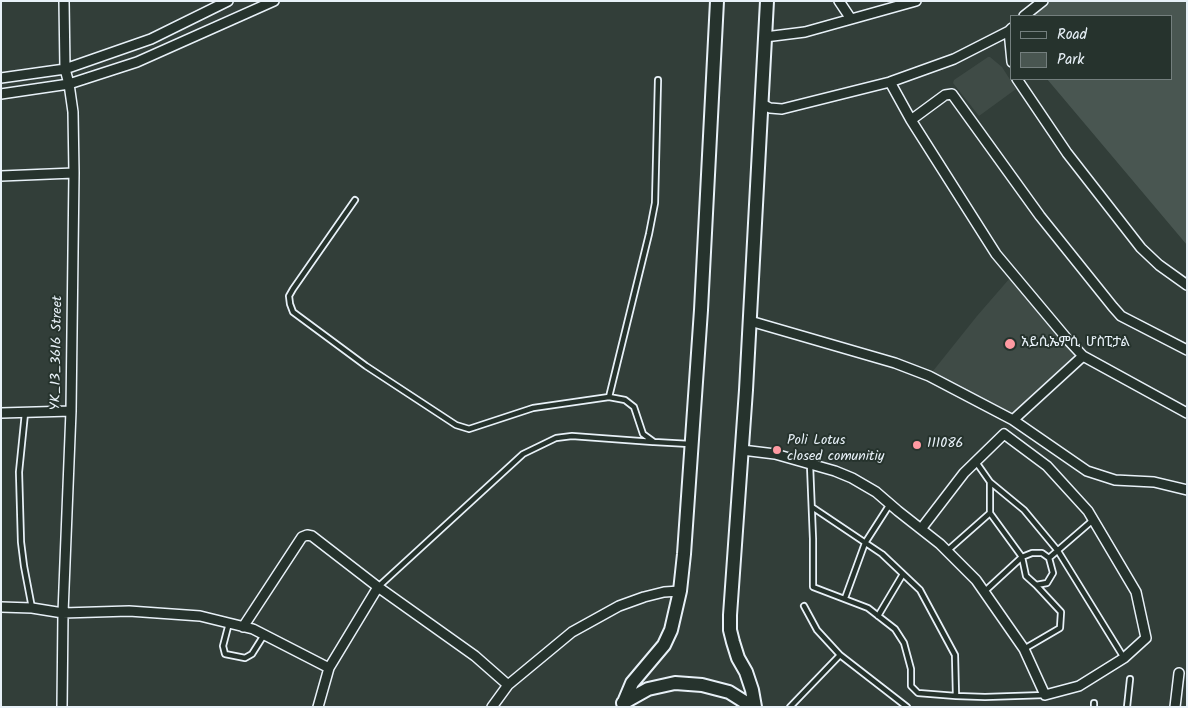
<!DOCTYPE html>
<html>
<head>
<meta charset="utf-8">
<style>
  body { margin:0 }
  #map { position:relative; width:1188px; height:708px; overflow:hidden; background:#323e39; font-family:Kalam,sans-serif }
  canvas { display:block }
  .frame { position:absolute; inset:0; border:2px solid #e8f1f8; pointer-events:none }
  .legend { position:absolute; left:1010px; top:15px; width:162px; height:65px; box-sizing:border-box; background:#26332d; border:1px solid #747f7e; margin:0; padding:6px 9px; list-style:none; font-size:15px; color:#e8f1f8 }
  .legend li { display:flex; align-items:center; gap:10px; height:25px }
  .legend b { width:25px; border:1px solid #747f7e }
</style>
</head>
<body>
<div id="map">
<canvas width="1188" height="708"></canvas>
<div class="frame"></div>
<ul class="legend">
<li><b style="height:6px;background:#26332d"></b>Road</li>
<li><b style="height:14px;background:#495651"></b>Park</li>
</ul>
</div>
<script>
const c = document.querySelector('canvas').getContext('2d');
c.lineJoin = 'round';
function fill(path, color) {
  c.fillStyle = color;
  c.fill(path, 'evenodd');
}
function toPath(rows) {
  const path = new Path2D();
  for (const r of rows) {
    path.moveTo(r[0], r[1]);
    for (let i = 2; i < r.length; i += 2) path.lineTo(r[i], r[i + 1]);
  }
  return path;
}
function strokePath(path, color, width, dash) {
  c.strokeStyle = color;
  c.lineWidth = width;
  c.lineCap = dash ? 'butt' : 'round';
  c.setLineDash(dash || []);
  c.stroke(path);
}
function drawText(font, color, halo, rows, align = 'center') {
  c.font = font + ' Kalam,"Noto Sans Ethiopic",sans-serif';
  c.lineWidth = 4;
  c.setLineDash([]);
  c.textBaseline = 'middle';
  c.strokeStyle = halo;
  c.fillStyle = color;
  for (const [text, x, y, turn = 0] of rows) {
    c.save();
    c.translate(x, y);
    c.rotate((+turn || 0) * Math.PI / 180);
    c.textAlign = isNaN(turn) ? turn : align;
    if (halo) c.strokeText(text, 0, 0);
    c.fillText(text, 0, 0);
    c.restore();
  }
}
fill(toPath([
  [988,57,990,57,1002,67,1016,89,979,116,953,83,954,80],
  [1010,278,1083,356,1013,420,929,376,977,316]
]), '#3f4b46');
fill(toPath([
  [1032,1,1187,1,1187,245,1047,79,1172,79,1172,16,1032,16]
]), '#495651');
const lane = toPath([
  [355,200,293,289,289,296,290,304,293,312,366,366,456,425,469,429,533,408,609,397,625,400,634,407,643,434,654,442,690,444],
  [609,397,649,234,655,203,658,80],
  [25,413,19,472,21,542,24,566,32,608],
  [976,462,990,482,990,513,1022,557,1026,576,1036,585,1047,583,1053,573,1049,558,1042,553,1032,553,1022,557,984,592],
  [810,465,813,539,813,587,868,608,895,629,904,643,911,669,911,686,918,693,956,696,985,697,1045,695],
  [990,482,1024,510,1058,551,1124,658],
  [812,507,882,554,920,590,955,655,956,696],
  [947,551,990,513],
  [1049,558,1093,520],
  [378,587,523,454,556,438,572,436,653,442],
  [845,598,865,543,890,504],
  [804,606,817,630,840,655,907,707],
  [878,616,903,574],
  [229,623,223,646,225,654,245,658,252,654,264,635],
  [1024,649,1060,628,1061,612,1036,585],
  [790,707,840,655],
  [1094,707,1094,703],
  [1127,707,1130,679]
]);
const street = toPath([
  [839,1,851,19],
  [1024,16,1043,1],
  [1012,28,1009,31,1012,62],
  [765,37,805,32,916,1],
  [1,78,65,69,151,39,228,1],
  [1017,79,1067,153,1141,248,1159,265,1187,285],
  [890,82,911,120,996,254,1068,340,1083,356,1187,413],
  [1,94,69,84,137,62,274,1],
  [762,104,770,108,782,109,890,82,954,59,1009,31],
  [911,120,945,95,952,94,1040,216,1113,307,1121,316,1187,350],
  [1,176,74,173],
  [750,321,895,363,929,376,1013,420,1083,356],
  [1,413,71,411],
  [1013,420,1087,471,1115,480,1154,482,1187,490],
  [742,450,775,454,835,471,852,478,876,492,898,511,940,544,976,580,1024,649,1045,695,1079,686,1124,658,1146,638,1136,592,1088,511,1047,466,1004,434,964,473,921,529],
  [1,607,32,608,63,613,129,611,200,616,253,629,329,668],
  [243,627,302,537,307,535,312,536,378,587,475,656,508,685],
  [62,707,63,613,71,411,74,173,73,112,69,84,65,69,64,1],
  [318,707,329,668,378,587],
  [492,707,508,685,572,632,619,606,644,597,664,592,680,591],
  [1175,707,1179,673]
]);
const primary = toPath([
  [624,702,632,683,664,645,671,630,680,591,684,554,701,310,717,1],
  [623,703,648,689,675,683,702,685,729,692,753,707],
  [755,707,752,690,746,672,738,658,733,642,730,630,730,615,746,390,767,1]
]);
strokePath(lane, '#e8f1f8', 8);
strokePath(street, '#e8f1f8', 12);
strokePath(primary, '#e8f1f8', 16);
strokePath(lane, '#26332d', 4.5);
strokePath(street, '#26332d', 9);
strokePath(primary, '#26332d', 12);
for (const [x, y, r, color] of [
  [1010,344,6,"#ff9aa2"],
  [917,445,5,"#ff9aa2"],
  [777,450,5,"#ff9aa2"]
]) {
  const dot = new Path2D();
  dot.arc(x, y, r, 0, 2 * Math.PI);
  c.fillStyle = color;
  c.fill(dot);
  strokePath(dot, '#26332d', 2);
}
drawText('14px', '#e8f1f8', '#26332d', [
  ["አይሲኤምሲ ሆስፒታል",1021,344],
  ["Poli Lotus",787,442],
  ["closed comunitiy",787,458],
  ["111086",927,445]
], 'left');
drawText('14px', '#e8f1f8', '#26332d', [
  ["YK_13_3616 Street",58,353,-89]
]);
</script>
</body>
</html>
